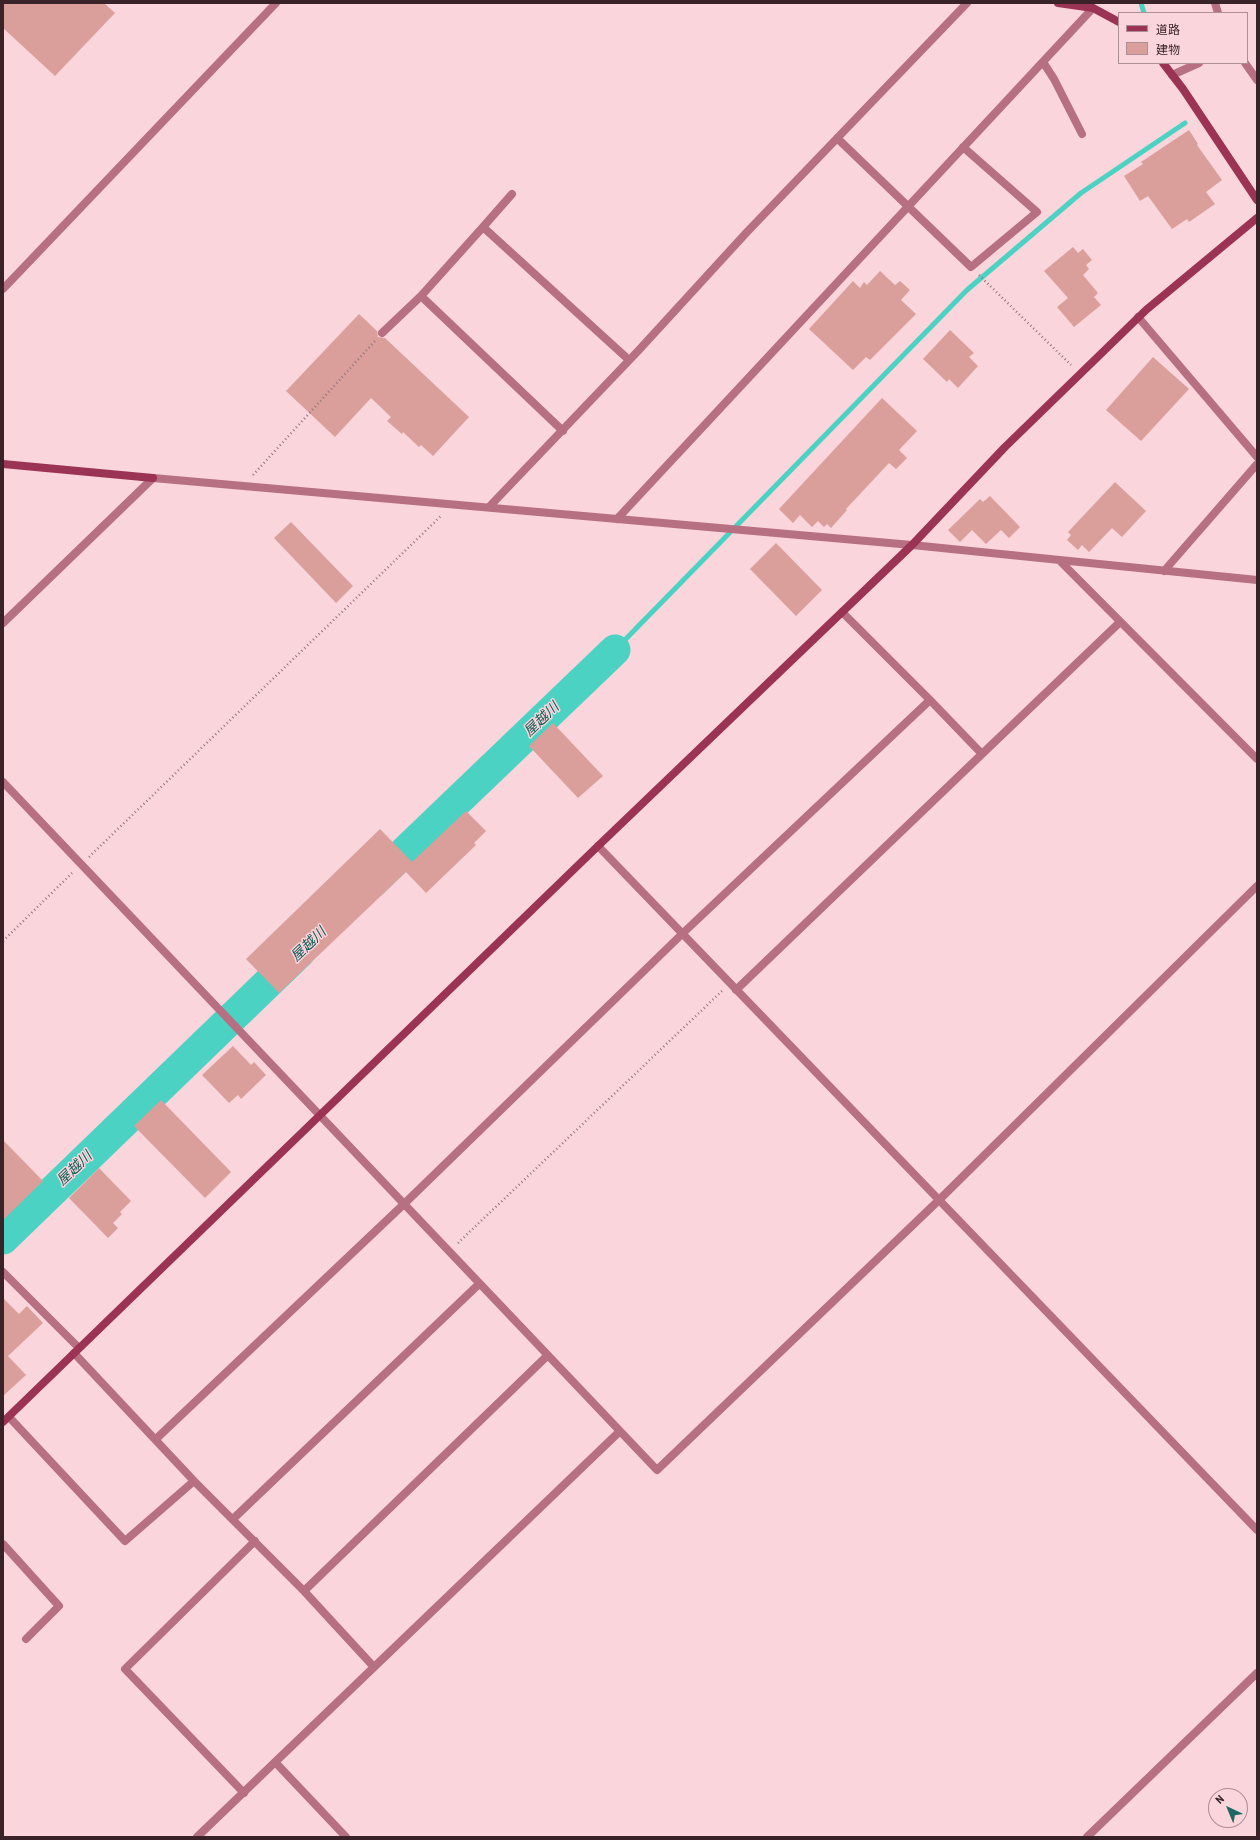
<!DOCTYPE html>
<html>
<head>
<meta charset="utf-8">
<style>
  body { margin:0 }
  #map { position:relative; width:1260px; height:1840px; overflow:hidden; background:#fad5dc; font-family:"Roboto Condensed","Noto Sans JP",sans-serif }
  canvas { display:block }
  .frame { position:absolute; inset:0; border:4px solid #392328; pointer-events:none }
  .legend { position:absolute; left:1118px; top:12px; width:130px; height:52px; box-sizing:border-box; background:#fad5dc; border:1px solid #ad8e94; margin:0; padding:5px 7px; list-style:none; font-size:12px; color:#392328 }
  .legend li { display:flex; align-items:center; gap:8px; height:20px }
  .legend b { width:20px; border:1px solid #ad8e94 }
  .north { position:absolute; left:1208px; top:1788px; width:40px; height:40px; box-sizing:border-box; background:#fad5dc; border:1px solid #ad8e94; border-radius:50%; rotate:316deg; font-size:11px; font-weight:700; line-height:16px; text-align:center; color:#392328 }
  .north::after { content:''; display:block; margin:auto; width:14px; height:18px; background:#206961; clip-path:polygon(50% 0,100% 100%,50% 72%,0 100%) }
</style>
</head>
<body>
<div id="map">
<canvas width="1260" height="1840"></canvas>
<div class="frame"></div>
<ul class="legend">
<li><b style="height:5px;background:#9b3354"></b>道路</li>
<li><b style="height:11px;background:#da9f9a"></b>建物</li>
</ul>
<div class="north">N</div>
</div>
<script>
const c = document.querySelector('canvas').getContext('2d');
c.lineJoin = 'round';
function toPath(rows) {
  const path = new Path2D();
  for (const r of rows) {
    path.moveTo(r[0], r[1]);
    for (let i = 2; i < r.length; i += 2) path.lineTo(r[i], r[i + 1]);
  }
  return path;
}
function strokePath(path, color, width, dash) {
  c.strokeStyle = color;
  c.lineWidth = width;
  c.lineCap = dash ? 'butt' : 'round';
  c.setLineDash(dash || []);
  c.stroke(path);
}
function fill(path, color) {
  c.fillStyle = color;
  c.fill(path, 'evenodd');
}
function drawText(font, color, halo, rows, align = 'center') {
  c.font = font + ' "Roboto Condensed","Noto Sans JP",sans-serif';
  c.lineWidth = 3;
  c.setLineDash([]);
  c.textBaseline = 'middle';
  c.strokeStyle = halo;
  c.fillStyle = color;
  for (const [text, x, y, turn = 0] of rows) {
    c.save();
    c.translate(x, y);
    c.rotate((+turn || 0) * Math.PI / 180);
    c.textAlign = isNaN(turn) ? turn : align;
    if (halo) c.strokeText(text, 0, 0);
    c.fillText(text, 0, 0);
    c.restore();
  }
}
strokePath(toPath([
  [1141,3,1144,13],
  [615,650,967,290,1081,193,1185,123]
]), '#4cd2c3', 5);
strokePath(toPath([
  [373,882,615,650],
  [3,1239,300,952]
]), '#4cd2c3', 31);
fill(toPath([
  [3,3,104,3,115,13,55,76,3,28],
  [1189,130,1198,144,1197,145,1222,180,1206,192,1215,204,1189,222,1187,219,1172,229,1148,196,1140,201,1124,176,1143,164,1141,162],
  [1073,247,1078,253,1083,249,1092,260,1086,265,1089,269,1083,275,1098,293,1094,297,1101,305,1074,327,1057,307,1068,298,1044,271],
  [880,271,895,285,900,281,910,290,901,300,916,314,870,360,866,357,853,370,809,329,853,281,860,288,864,282,867,285],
  [359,314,377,331,378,337,385,338,469,417,433,456,421,445,419,447,403,432,402,434,387,421,391,417,371,398,335,437,286,391],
  [950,330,974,353,969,357,978,366,958,388,949,379,947,382,923,359],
  [1153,357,1189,389,1141,441,1106,410],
  [882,398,917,431,899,450,907,458,896,469,889,463,846,509,847,510,831,528,827,524,824,527,818,521,812,527,800,515,793,523,779,509],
  [1115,482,1146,511,1122,537,1112,528,1089,552,1082,545,1078,550,1067,540,1071,535,1068,532],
  [990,496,1020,527,1009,538,1001,530,986,544,972,530,960,542,948,530,980,499,983,502],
  [291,522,353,586,336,603,274,538],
  [776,543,822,590,796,616,750,569],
  [553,723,603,776,578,798,529,746],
  [466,811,486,831,474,843,476,845,426,893,406,872,279,993,246,959,380,829,412,862],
  [233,1046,251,1065,254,1062,266,1075,241,1099,238,1095,229,1103,202,1075],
  [161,1100,231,1172,205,1198,134,1126],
  [3,1140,43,1181,3,1220],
  [99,1168,131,1201,120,1212,122,1214,113,1223,118,1228,108,1238,69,1198],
  [3,1298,19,1314,27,1306,43,1323,8,1356,26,1375,3,1396]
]), '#da9f9a');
strokePath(toPath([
  [979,275,1071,365],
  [253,475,375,341],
  [89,857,442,515],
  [3,941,72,873],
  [458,1243,722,991]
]), '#92757b', 2.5, [1, 3]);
strokePath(toPath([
  [1215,3,1218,13],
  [1043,62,1054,79,1082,134],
  [1245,63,1257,80],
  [1172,75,1199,63],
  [837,138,971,267,1037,212,963,147],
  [483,227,512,194],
  [3,289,276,3],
  [1138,317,1257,457],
  [382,333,421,296],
  [563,431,421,296,483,227,629,360],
  [489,507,638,351,747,232,967,3],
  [617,519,1093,8],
  [1061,562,1257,759],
  [1164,571,1257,464],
  [842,612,930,700],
  [3,623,153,478,912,545,1257,580],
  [3,782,657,1470,939,1200,1257,886],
  [598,846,1257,1530],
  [736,990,982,754],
  [3,1272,79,1348],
  [74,1353,194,1481,304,1591,373,1666],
  [9,1417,125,1541,194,1481],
  [156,1439,404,1204,682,934,930,700,982,754,1120,622],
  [233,1519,479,1284],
  [3,1544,59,1606,26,1639],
  [304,1591,547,1356],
  [275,1762,346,1837],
  [244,1793,125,1669,255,1541],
  [197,1837,619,1432],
  [1087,1837,1257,1673]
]), '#b77081', 8);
strokePath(toPath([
  [1058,3,1093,8,1119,22],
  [1163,63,1183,89,1257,200],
  [3,464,153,478],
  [3,1422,598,846,912,545,1005,447,1146,310,1257,218]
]), '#9b3354', 8);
drawText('italic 14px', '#0d5b53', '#fad5dc', [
  ["屋越川",542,720,-44],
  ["屋越川",309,945,-44],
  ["屋越川",75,1169,-44]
]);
</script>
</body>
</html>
